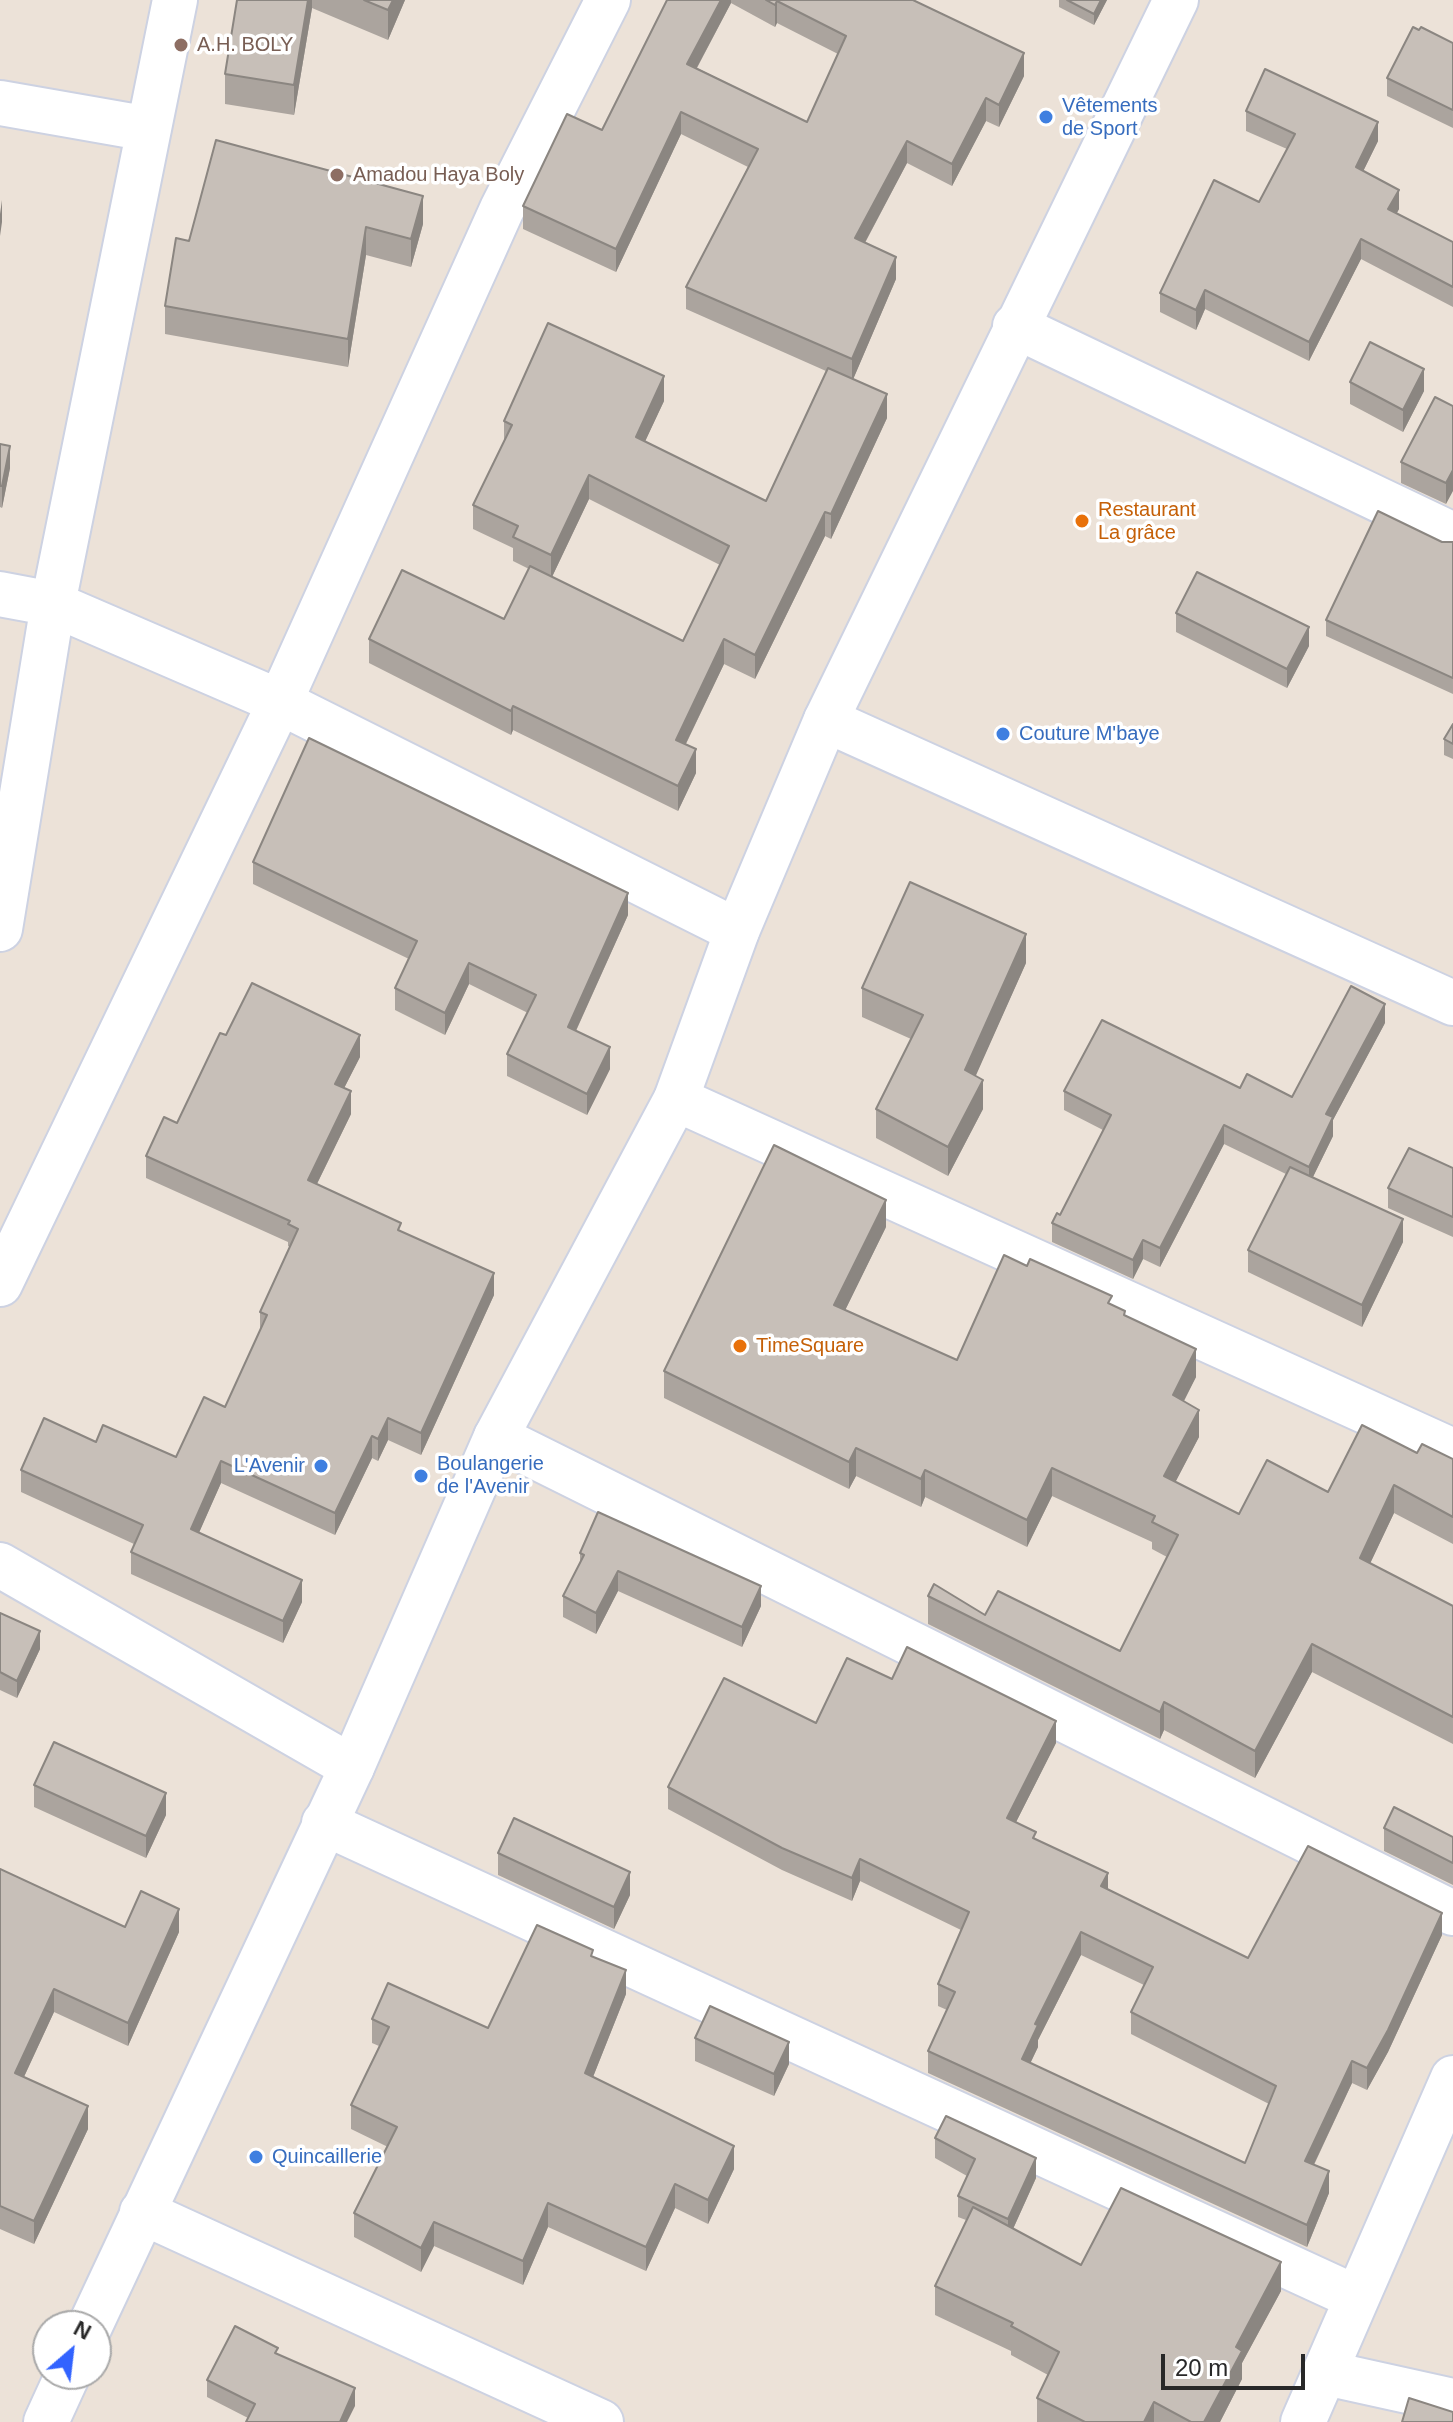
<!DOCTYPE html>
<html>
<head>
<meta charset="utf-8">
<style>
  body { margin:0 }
  #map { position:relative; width:1453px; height:2422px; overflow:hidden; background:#ece2d8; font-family:Helvetica,sans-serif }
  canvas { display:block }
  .north { position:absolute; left:32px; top:2310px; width:80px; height:80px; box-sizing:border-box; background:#fff; border:2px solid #a9a9a9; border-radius:50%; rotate:28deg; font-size:22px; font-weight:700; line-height:32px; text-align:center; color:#282828 }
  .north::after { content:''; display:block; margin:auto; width:28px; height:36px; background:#3263ff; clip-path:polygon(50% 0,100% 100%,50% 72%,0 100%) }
  .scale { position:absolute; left:1161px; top:2354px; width:144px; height:36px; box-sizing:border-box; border:4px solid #282828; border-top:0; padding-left:10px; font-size:24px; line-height:28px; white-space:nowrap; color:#282828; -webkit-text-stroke:6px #fff; paint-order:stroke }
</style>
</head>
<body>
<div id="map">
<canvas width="1453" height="2422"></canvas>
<div class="north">N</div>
<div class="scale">20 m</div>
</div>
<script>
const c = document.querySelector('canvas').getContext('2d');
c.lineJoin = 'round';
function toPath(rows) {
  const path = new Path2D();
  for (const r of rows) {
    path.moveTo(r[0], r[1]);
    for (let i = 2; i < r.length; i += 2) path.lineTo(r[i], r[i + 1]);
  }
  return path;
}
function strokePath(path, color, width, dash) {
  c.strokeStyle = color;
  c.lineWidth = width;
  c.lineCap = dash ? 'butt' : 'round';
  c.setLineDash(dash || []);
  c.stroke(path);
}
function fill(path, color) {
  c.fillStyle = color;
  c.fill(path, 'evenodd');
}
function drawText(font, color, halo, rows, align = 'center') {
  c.font = font + ' Helvetica,sans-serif';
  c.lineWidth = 7;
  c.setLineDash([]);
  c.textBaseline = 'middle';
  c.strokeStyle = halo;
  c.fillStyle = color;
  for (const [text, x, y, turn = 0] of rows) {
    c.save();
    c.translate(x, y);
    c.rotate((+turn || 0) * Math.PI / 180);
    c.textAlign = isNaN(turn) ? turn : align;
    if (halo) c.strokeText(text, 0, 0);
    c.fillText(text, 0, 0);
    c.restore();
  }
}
const minor = toPath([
  [0,103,149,129],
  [1015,326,1453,535],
  [0,594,53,604,280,702,737,931],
  [826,720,1453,1003],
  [0,929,53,604,175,0],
  [676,1099,1453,1451],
  [0,1284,280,702,502,209,608,0],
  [496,1437,1453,1913],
  [0,1565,352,1767],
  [324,1823,1357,2298],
  [142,2212,601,2422],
  [1326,2373,1453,2401],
  [1303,2422,1453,2078]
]);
const tertiary = toPath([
  [90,2326,352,1767,496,1437,676,1099,737,931,826,720,1176,0],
  [46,2422,68,2374]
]);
strokePath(minor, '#cdd2e2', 48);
strokePath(tertiary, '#cdd2e2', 48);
strokePath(minor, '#fff', 44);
strokePath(tertiary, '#fff', 44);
fill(toPath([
  [237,0,405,0,388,40,312,8,294,115,225,104,225,74],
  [667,0,913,0,1024,76,999,127,986,121,952,186,907,163,865,243,896,279,853,379,887,418,831,539,825,536,755,679,724,664,686,744,696,773,678,811,513,730,511,735,369,663,369,639,504,619,529,569,513,561,513,548,473,529,473,505,504,442,504,421,664,401,645,441,766,501,826,371,686,309,686,287,748,167,681,134,616,272,523,229,523,206,602,130],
  [731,3,775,27,777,23,838,54,807,122,697,68],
  [589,499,720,565,683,641,552,577],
  [1059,0,1107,0,1094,25,1059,7],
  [1419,30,1453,43,1453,128,1387,96,1387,78],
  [1246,111,1378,141,1363,171,1399,209,1397,213,1453,242,1453,307,1361,259,1309,361,1205,309,1196,330,1160,312,1160,293,1259,202,1287,149,1246,131],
  [216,140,423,224,411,267,366,255,348,367,165,334,165,306,189,241],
  [1350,382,1424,391,1403,432,1350,404],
  [1453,406,1446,504,1401,483,1401,462],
  [0,444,10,468,2,508,0,507],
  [1442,542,1453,542,1453,694,1326,636,1326,620],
  [1176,613,1309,646,1287,688,1176,632],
  [1453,724,1453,759,1444,755,1444,739],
  [253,862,628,915,576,1031,610,1069,587,1115,507,1076,507,1054,528,1013,469,984,445,1035,395,1010,395,988,409,959,253,884],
  [1026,963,975,1076,983,1109,948,1176,876,1138,876,1109,911,1039,862,1017,862,988],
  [1385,1023,1333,1120,1333,1136,1313,1177,1403,1242,1362,1327,1248,1272,1248,1250,1286,1174,1224,1144,1160,1267,1143,1259,1133,1279,1052,1242,1052,1223,1060,1215,1103,1130,1064,1110,1064,1091,1240,1088,1292,1097],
  [226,1035,360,1057,344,1088,351,1114,317,1184,401,1231,494,1295,421,1455,388,1440,378,1461,372,1458,335,1535,221,1483,199,1532,302,1602,283,1643,131,1574,131,1552,134,1544,21,1492,21,1470,96,1442,176,1457,225,1407,260,1331,260,1312,290,1247,288,1246,288,1242,146,1178,146,1156,177,1123],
  [1453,1168,1453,1237,1388,1208,1388,1188],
  [886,1227,845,1310,957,1360,1112,1305,1196,1377,1183,1401,1199,1437,1175,1482,1239,1514,1328,1492,1417,1453,1453,1459,1453,1544,1394,1513,1370,1563,1453,1606,1453,1744,1312,1672,1255,1778,1164,1730,1160,1739,928,1624,928,1596,985,1615,1120,1651,1167,1557,1152,1549,1152,1542,1052,1496,1027,1547,925,1497,921,1507,856,1476,849,1489,664,1398,664,1371],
  [580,1553,761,1606,742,1647,618,1591,596,1634,563,1617,563,1596,580,1563],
  [0,1613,40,1649,17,1698,0,1690],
  [892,1679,1056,1743,1016,1822,1036,1839,1108,1890,1248,1958,1442,1935,1388,2052,1367,2090,1352,2083,1314,2165,1329,2193,1307,2247,928,2073,928,2051,947,2010,938,2006,938,1984,961,1930,860,1881,852,1901,782,1870,668,1809,668,1787,816,1723],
  [1081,1955,1144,1985,1131,2012,1131,2034,1269,2104,1245,2163,1030,2063,1038,2047,1038,2040],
  [34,1785,166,1815,146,1858,34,1807],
  [1384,1828,1453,1837,1453,1885,1384,1851],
  [498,1853,630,1895,614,1929,498,1875],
  [0,1869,125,1927,179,1932,128,2046,54,2012,24,2077,88,2129,34,2244,0,2229],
  [593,1957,626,1994,593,2077,734,2169,708,2224,675,2208,646,2271,548,2227,523,2285,434,2246,421,2272,354,2237,354,2213,388,2147,351,2129,351,2105,379,2046,372,2043,372,2019,488,2028],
  [695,2038,789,2064,774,2096,695,2061],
  [935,2138,1036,2178,1013,2229,1081,2265,1281,2291,1242,2363,1242,2379,1220,2422,1037,2422,1037,2398,1048,2375,1011,2355,1011,2351,935,2315,935,2286,966,2220,958,2217,958,2196,967,2176,935,2158],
  [278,2354,355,2406,248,2418,207,2397,207,2380]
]), '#aba49e');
fill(toPath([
  [308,0,312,0,312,8,294,115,294,85],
  [393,0,405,0,388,40,388,10],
  [721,0,731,0,731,3,687,86,687,64],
  [1101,0,1107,0,1094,25,1094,14],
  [777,1,777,23,775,27,775,5],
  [1024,53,1024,76,999,127,999,105],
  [986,98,986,121,952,186,952,164],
  [681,112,681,134,616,272,616,249],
  [1378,122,1378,141,1356,186,1356,167],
  [907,141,907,163,855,261,855,238],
  [1399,190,1399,209,1388,228,1388,209],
  [423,196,423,224,411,267,411,239],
  [2,200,2,222,0,236,0,214],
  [366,227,366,255,348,367,348,339],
  [1361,239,1361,259,1309,361,1309,342],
  [896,257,896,279,852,382,852,359],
  [1205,290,1205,309,1196,330,1196,310],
  [1424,369,1424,391,1403,432,1403,410],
  [664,376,664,401,636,461,636,437],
  [887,394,887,418,831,539,831,514],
  [10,446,10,468,2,508,2,486],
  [1453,470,1453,491,1446,504,1446,483],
  [589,475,589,499,551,579,551,555],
  [825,512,825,536,755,679,755,655],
  [1309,627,1309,646,1287,688,1287,669],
  [724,639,724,664,676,764,676,740],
  [513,706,513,730,511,735,511,711],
  [696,749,696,773,678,811,678,786],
  [628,893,628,915,568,1048,568,1027],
  [1026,934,1026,963,965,1100,965,1070],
  [469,963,469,984,445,1035,445,1013],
  [1385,1004,1385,1023,1333,1120,1333,1136,1309,1185,1309,1167,1326,1114],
  [360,1035,360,1057,335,1106,335,1084],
  [610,1047,610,1069,587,1115,587,1094],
  [983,1080,983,1109,948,1176,948,1147],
  [351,1091,351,1114,308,1202,308,1180],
  [1224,1125,1224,1144,1160,1267,1160,1248],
  [886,1200,886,1227,834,1333,834,1305],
  [1403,1219,1403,1242,1362,1327,1362,1305],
  [1143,1240,1143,1259,1133,1279,1133,1260],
  [494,1273,494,1295,421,1455,421,1433],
  [1196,1349,1196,1377,1173,1423,1173,1395],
  [1199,1410,1199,1437,1164,1504,1164,1476],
  [388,1418,388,1440,378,1461,378,1439],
  [372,1436,372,1458,335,1535,335,1513],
  [856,1448,856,1476,849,1489,849,1462],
  [221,1461,221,1483,191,1551,191,1529],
  [1052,1468,1052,1496,1027,1547,1027,1520],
  [925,1470,925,1497,921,1507,921,1479],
  [1394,1485,1394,1513,1360,1585,1360,1558],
  [618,1571,618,1591,596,1634,596,1613],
  [302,1580,302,1602,283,1643,283,1621],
  [761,1586,761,1606,742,1647,742,1627],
  [40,1631,40,1649,17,1698,17,1681],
  [1312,1644,1312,1672,1255,1778,1255,1751],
  [1164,1702,1164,1730,1160,1739,1160,1712],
  [1056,1721,1056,1743,1007,1840,1007,1818],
  [166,1793,166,1815,146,1858,146,1836],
  [860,1859,860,1881,852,1901,852,1878],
  [630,1872,630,1895,614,1929,614,1907],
  [1108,1873,1108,1895,1101,1886],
  [179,1909,179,1932,128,2046,128,2023],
  [1442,1913,1442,1935,1388,2052,1367,2090,1367,2068],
  [1081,1932,1081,1955,1038,2040,1038,2047,1022,2081,1022,2059,1035,2024],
  [626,1970,626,1994,585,2097,585,2073],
  [54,1989,54,2012,15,2096,15,2073],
  [789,2042,789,2064,774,2096,774,2074],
  [1352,2061,1352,2083,1305,2183,1305,2161],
  [88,2106,88,2129,34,2244,34,2221],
  [734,2146,734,2169,708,2224,708,2200],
  [1036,2158,1036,2178,1008,2240,1008,2219],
  [1329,2171,1329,2193,1307,2247,1307,2225],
  [675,2184,675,2208,646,2271,646,2247],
  [548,2203,548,2227,523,2285,523,2261],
  [434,2222,434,2246,421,2272,421,2248],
  [1281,2262,1281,2291,1242,2363,1242,2379,1220,2422,1204,2422,1236,2347],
  [355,2388,355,2406,347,2422,340,2422],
  [1154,2402,1154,2422,1144,2422]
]), '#8b8681');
const building = toPath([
  [237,0,308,0,294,85,225,74,237,0],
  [364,0,393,0,388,10,364,0],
  [667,0,721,0,687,64,807,122,846,36,777,1,775,5,766,0,913,0,1024,53,999,105,986,98,952,164,907,141,855,238,896,257,852,359,686,287,758,149,681,112,616,249,523,206,567,114,602,130,667,0],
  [1067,0,1101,0,1094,14,1067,0],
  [1413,27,1419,30,1421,27,1453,43,1453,110,1387,78,1413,27],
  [1265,69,1378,122,1356,167,1399,190,1388,209,1453,242,1453,287,1361,239,1309,342,1205,290,1196,310,1160,293,1214,180,1259,202,1295,134,1246,111,1265,69],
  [216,140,423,196,411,239,366,227,348,339,165,306,176,238,189,241,216,140],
  [548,323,664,376,636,437,766,501,828,368,887,394,831,514,825,512,755,655,724,639,676,740,696,749,678,786,513,706,511,711,369,639,402,570,504,619,530,566,683,641,729,546,589,475,551,555,513,537,518,526,473,505,512,425,504,421,548,323],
  [1370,342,1424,369,1403,410,1350,382,1370,342],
  [1435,397,1453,406,1453,470,1446,483,1401,462,1435,397],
  [0,444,10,446,2,486,0,486,0,444],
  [1378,511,1442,542,1453,542,1453,678,1326,620,1378,511],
  [1197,572,1309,627,1287,669,1176,613,1197,572],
  [1453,724,1453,744,1444,739,1453,724],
  [309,738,628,893,568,1027,610,1047,587,1094,507,1054,536,995,469,963,445,1013,395,988,417,941,253,862,309,738],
  [910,882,1026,934,965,1070,983,1080,948,1147,876,1109,923,1015,862,988,910,882],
  [252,983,360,1035,335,1084,351,1091,308,1180,401,1223,398,1230,494,1273,421,1433,388,1418,378,1439,372,1436,335,1513,221,1461,191,1529,302,1580,283,1621,131,1552,143,1525,21,1470,44,1418,96,1442,103,1425,176,1457,204,1397,225,1407,267,1315,260,1312,298,1229,288,1224,290,1221,146,1156,164,1117,177,1123,220,1033,226,1035,252,983],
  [1351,986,1385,1004,1326,1114,1333,1117,1309,1167,1224,1125,1160,1248,1143,1240,1133,1260,1052,1223,1057,1213,1060,1215,1111,1115,1064,1091,1102,1020,1240,1088,1247,1074,1292,1097,1351,986],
  [774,1145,886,1200,834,1305,957,1360,1004,1255,1027,1266,1030,1259,1112,1296,1108,1303,1125,1311,1124,1315,1196,1349,1173,1395,1199,1410,1164,1476,1239,1514,1267,1460,1328,1492,1362,1425,1417,1453,1422,1444,1453,1459,1453,1517,1394,1485,1360,1558,1453,1606,1453,1717,1312,1644,1255,1751,1164,1702,1160,1712,928,1596,934,1584,985,1615,998,1591,1120,1651,1178,1535,1152,1522,1155,1516,1052,1468,1027,1520,925,1470,921,1479,856,1448,849,1462,664,1371,774,1145],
  [1409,1148,1453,1168,1453,1217,1388,1188,1409,1148],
  [1290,1167,1403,1219,1362,1305,1248,1250,1290,1167],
  [598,1512,761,1586,742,1627,618,1571,596,1613,563,1596,584,1555,580,1553,598,1512],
  [0,1613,40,1631,17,1681,0,1672,0,1613],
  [907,1647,1056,1721,1007,1818,1036,1832,1033,1838,1108,1873,1101,1886,1248,1958,1308,1846,1442,1913,1388,2030,1367,2068,1352,2061,1305,2161,1329,2171,1307,2225,928,2051,955,1992,938,1984,969,1912,860,1859,852,1878,782,1848,668,1787,724,1678,816,1723,847,1658,892,1679,907,1647],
  [1081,1932,1153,1967,1131,2012,1276,2086,1245,2163,1022,2059,1038,2025,1035,2024,1081,1932],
  [54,1742,166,1793,146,1836,34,1785,54,1742],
  [1394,1807,1453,1837,1453,1863,1384,1828,1394,1807],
  [514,1818,630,1872,614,1907,498,1853,514,1818],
  [0,1869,125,1927,141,1891,179,1909,128,2023,54,1989,15,2073,88,2106,34,2221,0,2206,0,1869],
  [537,1925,593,1950,591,1956,626,1970,585,2073,734,2146,708,2200,675,2184,646,2247,548,2203,523,2261,434,2222,421,2248,354,2213,397,2127,351,2105,389,2027,372,2019,388,1983,488,2028,537,1925],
  [710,2006,789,2042,774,2074,695,2038,710,2006],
  [946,2116,1036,2158,1008,2219,958,2196,975,2159,935,2138,946,2116],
  [1121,2188,1281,2262,1236,2347,1242,2351,1204,2422,1191,2422,1154,2402,1144,2422,1085,2422,1037,2398,1059,2352,1011,2326,1013,2323,935,2286,973,2207,1081,2265,1121,2188],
  [235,2326,278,2348,275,2353,355,2388,340,2422,246,2422,255,2404,207,2380,235,2326],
  [1409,2398,1453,2412,1453,2422,1402,2422,1409,2398]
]);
fill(building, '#c7bfb8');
strokePath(building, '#8b8681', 2);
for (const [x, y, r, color] of [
  [181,45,8,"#8d6e63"],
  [1046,117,8,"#3f7fe0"],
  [337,175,8,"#8d6e63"],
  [1082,521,8,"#e8710a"],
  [1003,734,8,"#3f7fe0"],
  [740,1346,8,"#e8710a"],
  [321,1466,8,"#3f7fe0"],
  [421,1476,8,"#3f7fe0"],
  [256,2157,8,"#3f7fe0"]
]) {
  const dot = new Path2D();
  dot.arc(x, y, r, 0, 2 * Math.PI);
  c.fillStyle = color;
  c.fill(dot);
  strokePath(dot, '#fff', 3);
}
drawText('20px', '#785e54', '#fff', [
  ["A.H. BOLY",197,45],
  ["Amadou Haya Boly",353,175]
], 'left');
drawText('20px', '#366cbe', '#fff', [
  ["Vêtements",1062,106],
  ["de Sport",1062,129],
  ["Couture M'baye",1019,734],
  ["Boulangerie",437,1464],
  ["de l'Avenir",437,1487],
  ["L'Avenir",305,1466,"right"],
  ["Quincaillerie",272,2157]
], 'left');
drawText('20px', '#c56008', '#fff', [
  ["Restaurant",1098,510],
  ["La grâce",1098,533],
  ["TimeSquare",756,1346]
], 'left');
</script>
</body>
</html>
